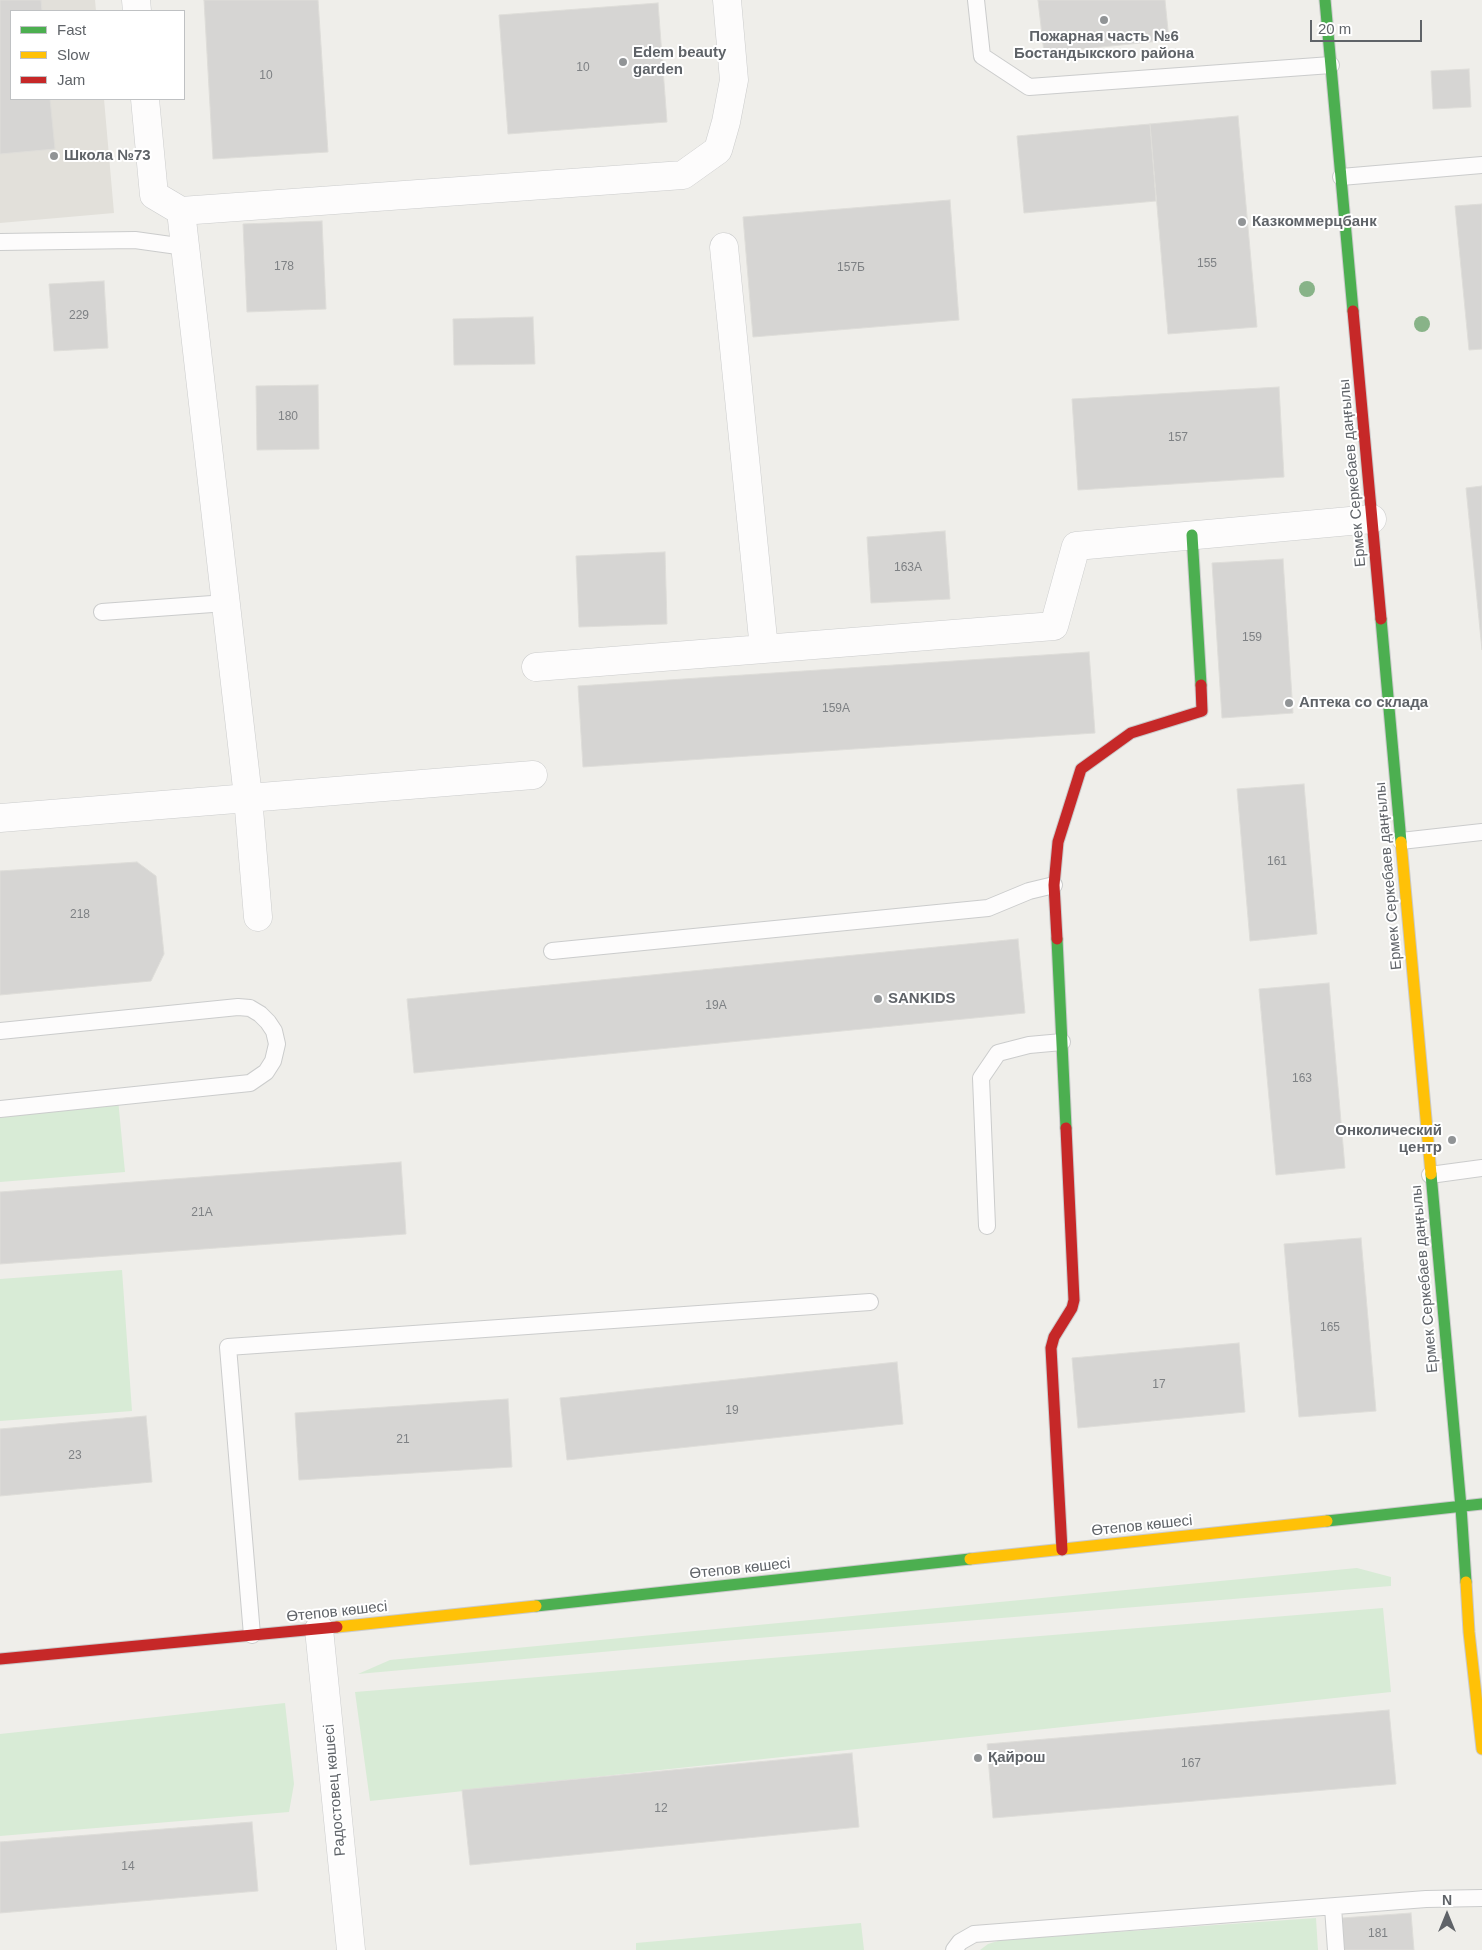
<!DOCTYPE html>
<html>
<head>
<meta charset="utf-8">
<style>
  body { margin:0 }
  #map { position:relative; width:1482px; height:1950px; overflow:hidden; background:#efeeea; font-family:Helvetica,sans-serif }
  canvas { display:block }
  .legend { position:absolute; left:10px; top:10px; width:175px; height:90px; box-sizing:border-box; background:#fff; border:1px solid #bfc1c3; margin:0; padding:6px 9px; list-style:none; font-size:15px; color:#5f6368 }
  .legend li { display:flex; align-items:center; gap:10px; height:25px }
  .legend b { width:25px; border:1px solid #bfc1c3 }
  .north { position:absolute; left:1422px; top:1890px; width:50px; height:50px; -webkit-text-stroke:4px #fff; paint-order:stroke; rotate:0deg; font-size:14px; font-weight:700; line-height:20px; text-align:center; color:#5f6368 }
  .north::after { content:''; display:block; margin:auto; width:18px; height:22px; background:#5f6368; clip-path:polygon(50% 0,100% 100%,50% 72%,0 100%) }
  .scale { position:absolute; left:1310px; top:20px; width:112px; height:22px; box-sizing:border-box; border:2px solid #5f6368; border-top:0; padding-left:6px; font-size:15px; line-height:18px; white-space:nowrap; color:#5f6368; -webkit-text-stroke:4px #fff; paint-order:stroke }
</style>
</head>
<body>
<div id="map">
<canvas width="1482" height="1950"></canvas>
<ul class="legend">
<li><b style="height:6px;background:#4caf50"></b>Fast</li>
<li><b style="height:6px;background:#ffc107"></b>Slow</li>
<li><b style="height:6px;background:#c62828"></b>Jam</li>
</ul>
<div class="north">N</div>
<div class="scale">20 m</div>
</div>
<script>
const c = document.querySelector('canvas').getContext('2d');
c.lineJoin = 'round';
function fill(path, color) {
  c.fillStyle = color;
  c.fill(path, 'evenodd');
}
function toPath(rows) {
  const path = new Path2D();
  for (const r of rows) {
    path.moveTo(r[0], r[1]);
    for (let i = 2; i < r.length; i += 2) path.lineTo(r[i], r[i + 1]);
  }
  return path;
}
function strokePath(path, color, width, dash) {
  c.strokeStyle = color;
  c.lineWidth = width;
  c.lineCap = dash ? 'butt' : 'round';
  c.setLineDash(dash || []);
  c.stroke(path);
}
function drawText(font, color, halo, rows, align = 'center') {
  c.font = font + ' Helvetica,sans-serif';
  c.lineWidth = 4;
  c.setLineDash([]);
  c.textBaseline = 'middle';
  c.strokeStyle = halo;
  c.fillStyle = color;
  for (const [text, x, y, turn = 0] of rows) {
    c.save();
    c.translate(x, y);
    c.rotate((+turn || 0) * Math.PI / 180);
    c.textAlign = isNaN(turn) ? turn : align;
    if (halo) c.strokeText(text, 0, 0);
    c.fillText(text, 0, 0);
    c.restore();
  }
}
fill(toPath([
  [0,0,95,0,96,11,11,11,11,99,104,99,114,213,0,223]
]), '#e2e0da');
fill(toPath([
  [118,1099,125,1172,0,1182,0,1109],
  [122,1270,132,1411,0,1421,0,1279],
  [1357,1568,1391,1577,1391,1586,746,1639,358,1674,390,1660],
  [1383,1608,1391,1692,370,1801,355,1692],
  [285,1703,294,1784,289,1812,0,1836,0,1734],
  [1316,1918,1318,1950,980,1950,988,1944,1001,1940],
  [861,1923,864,1950,636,1950,636,1943]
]), '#d8ebd6');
const building = toPath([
  [0,0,41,0,42,11,11,11,11,99,50,99,55,149,0,154,0,0],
  [204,0,318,0,328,152,213,159,204,0],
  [1038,0,1165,0,1169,40,1044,53,1038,0],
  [658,3,667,122,508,134,499,15,658,3],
  [1469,69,1471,107,1433,109,1431,71,1469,69],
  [1238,116,1257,327,1168,334,1150,124,1238,116],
  [1150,124,1156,201,1024,213,1017,136,1150,124],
  [950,200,959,320,753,337,743,217,950,200],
  [1482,204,1482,349,1469,350,1455,206,1482,204],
  [322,221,326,309,247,312,243,224,322,221],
  [104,281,108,348,54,351,49,284,104,281],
  [533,317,535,364,454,365,453,319,533,317],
  [318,385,319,449,257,450,256,386,318,385],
  [1279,387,1284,477,1078,490,1072,399,1279,387],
  [1482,486,1482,650,1466,488,1482,486],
  [945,531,950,599,871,603,867,537,945,531],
  [665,552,667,624,579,627,576,556,665,552],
  [1283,559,1293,713,1222,718,1212,563,1283,559],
  [1089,652,1095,733,583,767,578,686,1089,652],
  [1304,784,1317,934,1250,941,1237,789,1304,784],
  [137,862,156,876,164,954,151,981,0,995,0,871,137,862],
  [1018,939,1025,1013,414,1073,407,999,1018,939],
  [1329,983,1345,1168,1276,1175,1259,989,1329,983],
  [401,1162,406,1234,0,1264,0,1192,401,1162],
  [1361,1238,1376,1411,1299,1417,1284,1244,1361,1238],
  [1239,1343,1245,1412,1078,1428,1072,1358,1239,1343],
  [897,1362,903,1424,567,1460,560,1398,897,1362],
  [508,1399,512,1467,299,1480,295,1413,508,1399],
  [146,1416,152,1482,0,1496,0,1429,146,1416],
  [1389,1710,1396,1784,993,1818,987,1744,1389,1710],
  [852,1753,859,1827,470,1865,462,1790,852,1753],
  [252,1822,258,1891,0,1913,0,1842,252,1822],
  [1411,1913,1414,1950,1344,1950,1342,1918,1411,1913]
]);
fill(building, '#d6d5d3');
strokePath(building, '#deddd9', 1);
const lane = toPath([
  [976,0,982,56,1029,87,1331,65],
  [1341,177,1482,165],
  [0,242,135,240,185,247],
  [102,612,226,603],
  [1401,841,1482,832],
  [552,951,988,908,1029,891,1054,885],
  [0,1031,238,1007,250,1008,260,1014,268,1022,274,1031,277,1044,273,1061,266,1072,250,1083,0,1109],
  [1430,1175,1482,1168],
  [987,1226,981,1078,998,1053,1029,1045,1062,1042],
  [252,1635,228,1347,870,1302],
  [1333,1907,1336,1950],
  [954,1950,960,1942,974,1934,1426,1899,1482,1898]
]);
const street = toPath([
  [136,0,137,11],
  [145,99,154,195,181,211,683,175,718,150,726,122,734,80,727,0],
  [181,211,248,797,258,917],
  [724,247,764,649],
  [536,667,1054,626,1076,546,1372,519],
  [0,818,533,775],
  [319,1629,351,1950]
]);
const fast = toPath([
  [1325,0,1353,311],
  [1192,535,1201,685],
  [1381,619,1401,842],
  [1057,939,1066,1128],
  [1431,1174,1461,1507,1466,1582],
  [1327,1521,1482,1504],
  [536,1606,970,1559]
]);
const slow = toPath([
  [1401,842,1431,1174],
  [970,1559,1327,1521],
  [1466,1582,1469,1632,1482,1749],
  [337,1627,536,1606]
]);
const jam = toPath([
  [1353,311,1381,619],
  [1057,939,1054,885,1058,842,1081,769,1131,733,1202,711,1201,685],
  [1062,1550,1051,1348,1054,1337,1072,1308,1074,1300,1066,1128],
  [0,1659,337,1627]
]);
strokePath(lane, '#cbcccc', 18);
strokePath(street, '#cbcccc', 29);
strokePath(fast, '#cacacb', 13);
strokePath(slow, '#cacacb', 13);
strokePath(jam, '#cacacb', 13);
strokePath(lane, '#fdfcfc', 16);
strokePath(street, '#fdfcfc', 28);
strokePath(fast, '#4caf50', 11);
strokePath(slow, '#ffc107', 11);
strokePath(jam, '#c62828', 11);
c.fillStyle = '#88b388';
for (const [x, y] of [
  [1307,289],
  [1422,324]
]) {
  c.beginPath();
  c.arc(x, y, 8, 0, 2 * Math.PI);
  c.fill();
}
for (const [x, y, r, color] of [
  [1104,20,5,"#919496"],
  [623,62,5,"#919496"],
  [54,156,5,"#919496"],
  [1242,222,5,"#919496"],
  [1289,703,5,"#919496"],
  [878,999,5,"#919496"],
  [1452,1140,5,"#919496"],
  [978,1758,5,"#919496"]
]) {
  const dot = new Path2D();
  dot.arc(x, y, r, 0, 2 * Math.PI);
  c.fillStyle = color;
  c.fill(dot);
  strokePath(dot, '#fff', 2);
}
drawText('12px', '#7e8184', null, [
  ["10",583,68],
  ["10",266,76],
  ["155",1207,264],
  ["178",284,267],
  ["157Б",851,268],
  ["229",79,316],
  ["180",288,417],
  ["157",1178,438],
  ["163А",908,568],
  ["159",1252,638],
  ["159А",836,709],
  ["161",1277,862],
  ["218",80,915],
  ["19А",716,1006],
  ["163",1302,1079],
  ["21А",202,1213],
  ["165",1330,1328],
  ["17",1159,1385],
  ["19",732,1411],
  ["21",403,1440],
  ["23",75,1456],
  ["167",1191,1764],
  ["12",661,1809],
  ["14",128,1867],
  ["181",1378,1934]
]);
drawText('bold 15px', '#5f6368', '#fff', [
  ["Пожарная часть №6",1104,37,"center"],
  ["Бостандыкского района",1104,54,"center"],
  ["Edem beauty",633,53],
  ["garden",633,70],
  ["Школа №73",64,156],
  ["Казкоммерцбанк",1252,222],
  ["Аптека со склада",1299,703],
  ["SANKIDS",888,999],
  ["Онколический",1442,1131,"right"],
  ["центр",1442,1148,"right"],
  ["Қайрош",988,1758]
], 'left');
drawText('15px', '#5f6368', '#fff', [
  ["Ермек Серкебаев даңғылы",1353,473,-95],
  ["Ермек Серкебаев даңғылы",1389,876,-95],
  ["Ермек Серкебаев даңғылы",1425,1279,-95],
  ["Өтепов көшесі",1142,1526,-6],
  ["Өтепов көшесі",740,1569,-6],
  ["Өтепов көшесі",337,1612,-6],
  ["Радостовец көшесі",335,1790,-95]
]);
</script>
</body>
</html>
